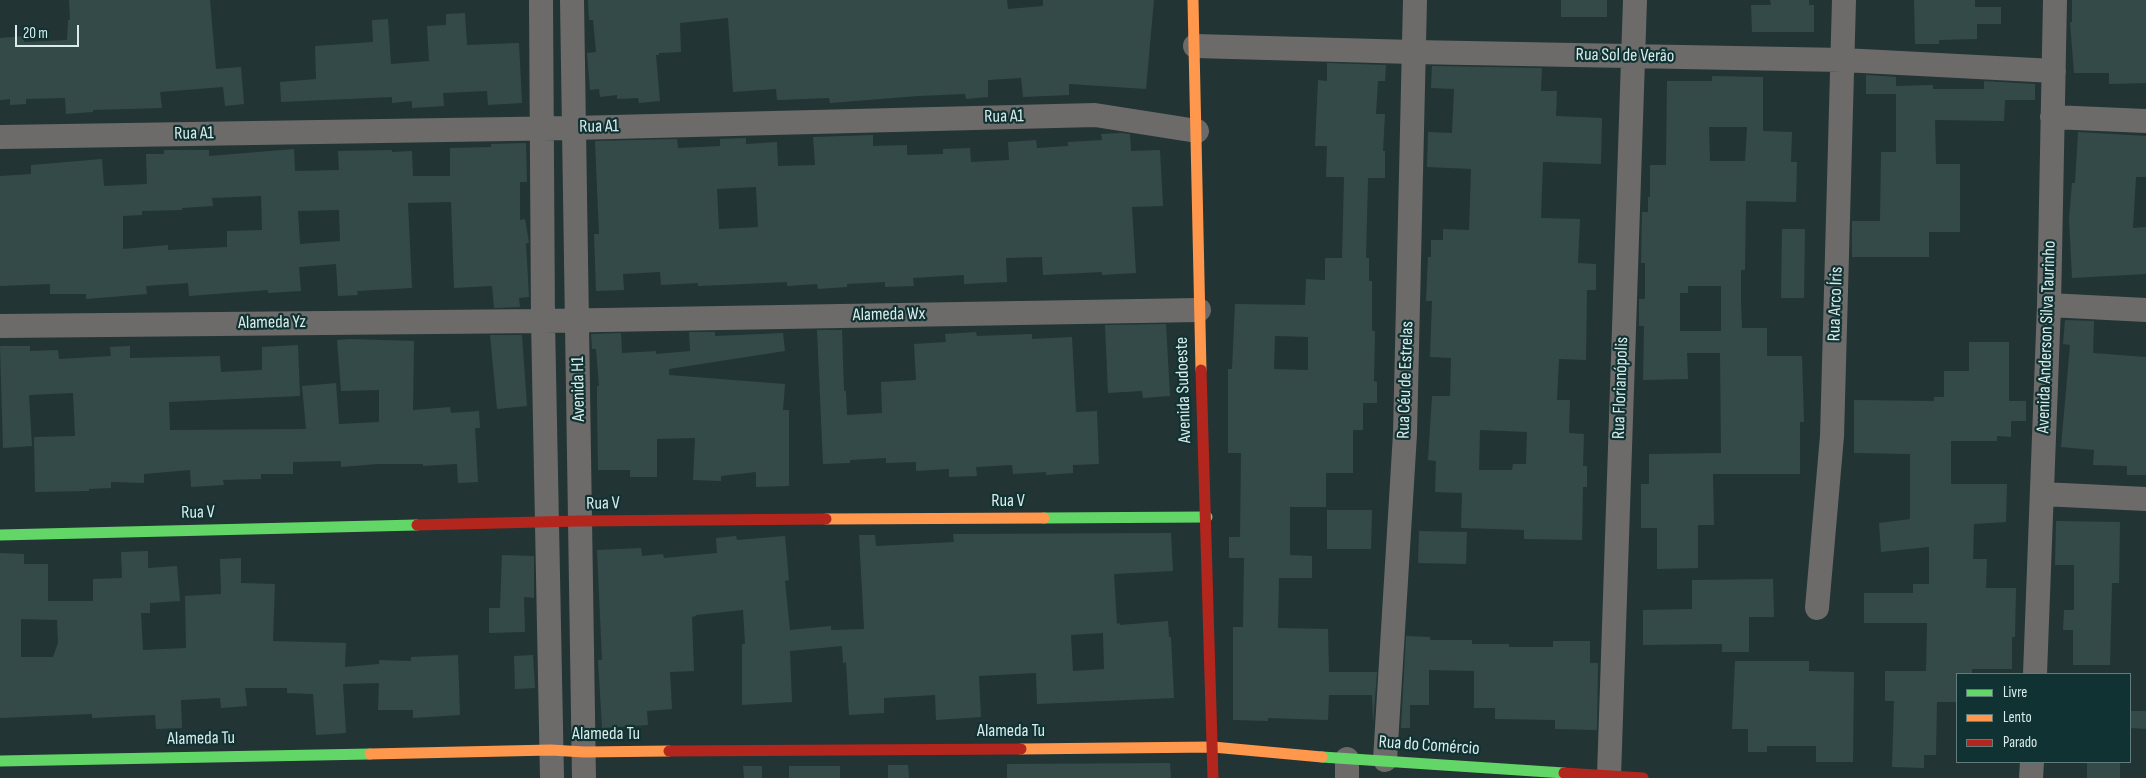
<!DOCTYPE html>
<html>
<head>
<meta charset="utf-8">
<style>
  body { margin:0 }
  #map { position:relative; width:2146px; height:778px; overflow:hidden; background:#233434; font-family:"Sofia Sans Condensed",sans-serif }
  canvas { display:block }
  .legend { position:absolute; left:1956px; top:673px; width:175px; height:90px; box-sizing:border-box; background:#103232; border:1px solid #607c7c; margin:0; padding:6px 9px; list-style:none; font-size:15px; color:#d9ebea }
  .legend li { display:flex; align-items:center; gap:10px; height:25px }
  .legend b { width:25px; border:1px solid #607c7c }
  .scale { position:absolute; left:15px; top:25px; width:64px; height:22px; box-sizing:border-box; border:2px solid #d9ebea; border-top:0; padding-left:6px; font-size:15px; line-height:18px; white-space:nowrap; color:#d9ebea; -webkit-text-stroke:4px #103232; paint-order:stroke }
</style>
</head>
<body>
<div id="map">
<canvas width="2146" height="778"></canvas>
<ul class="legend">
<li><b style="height:6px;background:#63d668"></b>Livre</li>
<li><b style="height:6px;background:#ff974d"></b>Lento</li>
<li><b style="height:6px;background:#b3261e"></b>Parado</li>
</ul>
<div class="scale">20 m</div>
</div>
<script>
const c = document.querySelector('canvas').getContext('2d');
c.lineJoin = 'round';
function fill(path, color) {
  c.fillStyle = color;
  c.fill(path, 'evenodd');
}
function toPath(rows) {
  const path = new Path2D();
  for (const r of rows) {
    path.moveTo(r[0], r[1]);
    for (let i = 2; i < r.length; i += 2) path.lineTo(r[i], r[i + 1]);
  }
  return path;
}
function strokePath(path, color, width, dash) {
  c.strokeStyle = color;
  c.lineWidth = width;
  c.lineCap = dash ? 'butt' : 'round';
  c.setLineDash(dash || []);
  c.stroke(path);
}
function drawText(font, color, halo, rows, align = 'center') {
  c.font = font + ' "Sofia Sans Condensed",sans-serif';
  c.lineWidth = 4.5;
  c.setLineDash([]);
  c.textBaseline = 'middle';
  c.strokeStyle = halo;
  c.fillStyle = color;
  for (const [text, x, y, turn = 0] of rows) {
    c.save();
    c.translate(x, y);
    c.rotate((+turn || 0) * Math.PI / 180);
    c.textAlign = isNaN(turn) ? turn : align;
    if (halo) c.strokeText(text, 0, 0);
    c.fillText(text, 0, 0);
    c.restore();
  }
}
fill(toPath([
  [69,0,210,0,216,69,241,67,244,104,225,106,223,87,160,92,162,108,93,110,93,112,66,114,65,98,26,99,26,104,10,105,10,99,0,100,0,38,24,36,24,42,67,40,68,20,70,20],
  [588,0,1007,0,1008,9,1043,6,1043,0,1154,0,1146,89,1069,84,1069,95,1023,97,1021,78,988,80,988,97,966,99,965,94,918,96,830,103,829,98,777,100,776,89,733,92,728,18,680,23,681,52,659,53,659,55,656,55,660,101,639,103,638,98,617,99,617,95,600,97,599,89,590,90,587,53,596,52,593,20,589,20],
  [1561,0,1607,0,1607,17,1561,17],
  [1770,0,1809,0,1809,5,1814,5,1814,32,1752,32,1751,5,1771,5],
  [1914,0,1975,0,1975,7,2001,7,2001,24,1977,24,1977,39,1939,40,1939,44,1915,44],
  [2072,0,2146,0,2146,83,2109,84,2109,73,2074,73,2070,22,2072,22],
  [465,13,467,45,519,43,522,103,488,105,487,91,443,93,444,106,412,108,412,101,392,103,392,97,281,102,280,82,316,79,315,46,373,42,372,20,388,19,391,64,429,61,427,26,446,25,446,14],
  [1327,63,1386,65,1385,81,1378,81,1376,114,1385,114,1383,151,1385,151,1385,178,1368,178,1366,258,1369,258,1369,281,1372,281,1372,331,1375,331,1374,381,1377,382,1377,403,1363,403,1363,430,1353,430,1353,473,1326,473,1326,507,1290,507,1290,555,1312,556,1312,578,1279,578,1278,628,1328,629,1329,672,1377,672,1373,724,1372,695,1329,695,1328,720,1268,718,1268,721,1233,720,1233,627,1243,627,1244,558,1229,558,1229,537,1240,537,1241,453,1228,453,1228,369,1232,369,1235,304,1305,305,1306,279,1325,280,1325,258,1342,258,1344,177,1326,177,1327,146,1315,146,1318,80,1327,81],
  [1275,336,1308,337,1308,370,1274,369],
  [1432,66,1542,68,1541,91,1557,91,1556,116,1602,118,1601,164,1543,162,1541,218,1580,219,1578,263,1596,264,1596,290,1587,290,1586,360,1559,359,1557,400,1570,400,1569,433,1584,434,1583,466,1587,466,1587,487,1583,487,1582,540,1524,539,1524,530,1461,528,1462,493,1435,492,1436,461,1428,460,1432,396,1450,396,1451,358,1430,357,1432,301,1426,301,1428,257,1431,257,1431,240,1443,240,1443,229,1469,230,1471,169,1427,167,1428,132,1452,133,1454,89,1431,88],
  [1480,430,1527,432,1526,464,1513,464,1512,470,1479,470],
  [1866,75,1896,77,1896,94,1866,94],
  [1712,76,1763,77,1763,131,1792,132,1791,162,1797,162,1796,202,1746,201,1745,270,1741,270,1741,304,1742,328,1767,328,1767,356,1802,356,1804,422,1800,422,1800,474,1713,474,1714,525,1698,525,1698,568,1657,569,1657,528,1641,528,1641,484,1649,484,1649,454,1721,453,1720,353,1687,353,1688,379,1643,380,1644,326,1639,326,1639,299,1645,299,1645,263,1641,263,1642,212,1648,212,1648,197,1650,197,1650,165,1666,165,1667,81,1712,81],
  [1709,127,1747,127,1745,161,1710,161],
  [1688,286,1721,286,1721,331,1680,331,1680,293,1688,293],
  [1984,81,2035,84,2035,100,2005,100,2004,121,1935,120,1936,164,1960,164,1960,232,1929,232,1929,257,1852,257,1852,221,1880,221,1881,152,1896,152,1896,86,1933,85,1933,89,1984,89],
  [2078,132,2146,136,2146,177,2136,177,2133,228,2146,227,2146,274,2072,278,2069,219,2072,183,2075,183],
  [1120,133,1130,134,1131,151,1160,150,1163,206,1132,207,1136,273,1102,275,1102,272,1043,275,1042,257,1006,258,1007,282,964,284,964,275,913,278,914,286,885,287,885,282,847,284,847,287,818,289,817,284,787,286,787,282,723,285,698,286,698,283,661,285,660,272,623,274,624,290,596,291,594,234,599,234,595,141,677,139,678,148,720,146,720,139,746,138,746,144,777,142,778,166,815,165,813,137,873,135,873,146,907,145,907,155,943,154,943,149,970,148,971,162,1009,160,1008,142,1036,140,1037,148,1068,146,1068,142,1102,140,1101,134],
  [756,187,758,227,719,229,717,189],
  [526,143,527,182,520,182,520,220,525,219,529,243,526,243,529,297,519,298,520,307,494,308,492,286,454,288,451,202,408,203,412,288,357,291,358,295,338,296,336,264,299,267,301,291,268,293,268,290,189,296,188,283,146,286,147,294,86,299,86,294,50,294,50,284,0,286,0,176,31,174,31,165,102,159,104,186,147,184,146,154,164,154,164,150,209,150,209,156,294,149,295,171,339,170,338,151,392,150,392,152,412,151,413,176,450,176,450,148,491,147,491,144],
  [261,196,262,230,227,231,227,247,168,250,168,245,123,249,123,216,142,215,142,211,182,210,182,208,213,206,212,198],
  [339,210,340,241,300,244,298,211],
  [1782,229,1805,229,1804,298,1781,298],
  [2065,320,2094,321,2093,353,2146,357,2146,475,2127,475,2127,466,2093,465,2094,450,2061,447,2070,345,2063,344],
  [1166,324,1170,396,1143,398,1142,391,1108,393,1105,325],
  [817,330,842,330,844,391,846,391,847,415,882,413,881,382,916,380,914,344,946,342,945,334,976,332,977,336,1032,334,1032,339,1072,337,1076,412,1097,411,1099,464,1073,465,1073,473,1046,475,1046,472,1013,474,1012,465,976,467,977,476,949,477,949,469,916,471,916,462,886,463,886,458,850,460,850,463,823,464],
  [689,332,715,332,715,336,783,333,785,351,669,369,669,375,785,384,783,410,789,410,789,486,756,487,756,472,721,476,721,481,693,480,695,438,657,439,657,477,630,477,630,470,598,470,597,404,597,386,599,386,596,349,592,349,591,334,621,333,622,353,656,351,656,354,690,351],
  [490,335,522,335,527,406,497,409],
  [350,339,414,341,413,410,450,407,451,413,479,411,480,428,475,428,478,482,458,483,457,464,423,466,423,464,378,464,341,467,341,461,293,462,293,474,261,474,261,479,223,480,224,485,191,487,190,470,144,474,144,483,111,482,111,488,89,489,89,491,35,492,34,437,75,436,73,393,29,395,32,446,3,448,0,346,30,346,30,351,58,350,59,359,111,356,110,347,130,346,130,358,220,356,221,372,262,370,262,347,298,345,300,396,169,402,170,430,306,429,302,386,336,383,339,424,379,422,379,390,341,391,337,340],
  [1969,342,2009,342,2009,401,2026,401,2026,421,2011,421,2011,437,1997,436,1997,441,1951,441,1951,484,2007,484,2006,522,1974,524,1973,559,1987,559,1986,588,2016,588,2015,637,2012,637,2012,669,1972,669,1972,674,1957,674,1957,702,1937,702,1936,755,1924,755,1924,768,1892,767,1894,701,1885,701,1885,671,1926,671,1927,623,1864,623,1864,593,1913,593,1913,584,1929,584,1929,547,1881,552,1879,523,1910,519,1910,454,1854,453,1854,400,1934,401,1934,397,1944,397,1944,371,1969,371],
  [1327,510,1372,510,1371,549,1327,549],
  [2056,521,2120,522,2119,583,2112,583,2110,665,2073,665,2073,630,2063,630,2064,610,2074,610,2074,565,2055,565],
  [1419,531,1467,532,1466,564,1418,563],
  [1171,533,1173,571,1114,574,1117,624,1120,623,1120,625,1168,621,1169,637,1171,637,1174,698,1037,704,1036,673,979,676,981,717,936,720,935,695,884,698,884,713,849,715,846,662,843,663,842,646,790,651,792,702,742,705,742,644,745,644,743,610,696,615,696,616,692,617,694,671,670,672,672,709,647,711,648,725,602,728,598,660,602,660,597,550,641,548,642,556,663,554,664,558,717,553,716,538,736,536,737,540,785,536,789,580,785,581,790,630,831,626,831,630,864,629,859,535,875,535,876,546,954,542,953,534],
  [1103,633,1104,669,1073,671,1071,635],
  [148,551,148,568,177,566,180,601,150,603,150,613,141,613,143,650,186,648,185,596,221,594,220,559,241,558,241,583,275,584,273,641,346,643,345,667,379,664,379,660,411,661,411,657,458,655,460,715,413,718,413,710,378,710,379,683,343,684,346,733,316,735,313,694,287,693,287,688,245,688,247,706,221,708,220,698,181,700,182,728,156,729,155,715,92,718,92,714,0,718,0,553,24,554,24,564,48,564,48,601,93,601,93,579,122,578,121,552],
  [21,619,57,620,58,643,53,657,21,657],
  [502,555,534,556,534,598,524,597,525,632,489,633,489,608,500,608],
  [1773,579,1774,617,1749,617,1749,652,1722,652,1722,644,1643,645,1643,610,1692,609,1692,580],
  [1406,636,1430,637,1430,640,1472,640,1472,644,1509,644,1509,647,1553,647,1553,641,1590,641,1590,663,1598,663,1597,730,1555,729,1555,720,1495,719,1495,708,1474,708,1474,671,1429,670,1429,705,1410,705,1410,728,1401,728],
  [533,655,535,688,515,689,514,656],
  [1735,661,1809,661,1809,671,1854,672,1853,762,1816,762,1816,746,1767,746,1767,752,1748,752,1748,729,1732,729],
  [2130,711,2146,711,2146,729,2130,728],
  [2087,762,2120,762,2120,778,2087,778],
  [1170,763,1171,778,1007,778,1007,764],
  [888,765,908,765,909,778,888,778],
  [743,766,762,766,762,778,744,778],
  [789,766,840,766,840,778,789,778]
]), '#344a49');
strokePath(toPath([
  [541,0,543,321,552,778],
  [572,0,584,778],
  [1195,46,1413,52,1843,60,2054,71],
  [2052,117,2146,121],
  [0,137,573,128,1095,115,1197,131],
  [2049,305,2146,310],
  [0,326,543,321,1199,310],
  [2042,494,2146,499],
  [1817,608,1832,436,1844,0],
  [2035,674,2049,305,2055,0],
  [1347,759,1347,778],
  [1385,760,1405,434,1415,0],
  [1609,776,1635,0],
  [2031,778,2032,762]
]), '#6c6b6a', 24);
strokePath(toPath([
  [1044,518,1207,517],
  [0,535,417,525],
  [1322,757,1564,773],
  [0,761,370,754]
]), '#63d668', 11);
strokePath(toPath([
  [1193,0,1201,370],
  [826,519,1044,518],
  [1021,749,1213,747,1322,757],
  [370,754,551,750,584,752,669,751]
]), '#ff974d', 11);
strokePath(toPath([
  [1201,370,1213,778],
  [417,525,580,521,826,519],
  [669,751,1021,749],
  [1564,773,1643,778]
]), '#b3261e', 11);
drawText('18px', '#d9ebea', '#103232', [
  ["Rua Sol de Verão",1625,56,1],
  ["Rua A1",1004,117,-1],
  ["Rua A1",599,127,-1],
  ["Rua A1",194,134,-1],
  ["Rua Arco Íris",1836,304,-88],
  ["Alameda Wx",889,315,-1],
  ["Alameda Yz",272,323,-1],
  ["Avenida Anderson Silva Taurinho",2047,337,-88],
  ["Rua Céu de Estrelas",1406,380,-88],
  ["Rua Florianópolis",1621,388,-88],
  ["Avenida H1",579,389,-91],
  ["Avenida Sudoeste",1184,390,-92],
  ["Rua V",1008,501],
  ["Rua V",603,504,-1],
  ["Rua V",198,513,-1],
  ["Alameda Tu",1011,731],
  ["Alameda Tu",606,734],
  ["Alameda Tu",201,739,-1],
  ["Rua do Comércio",1429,746,4]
]);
</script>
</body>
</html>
